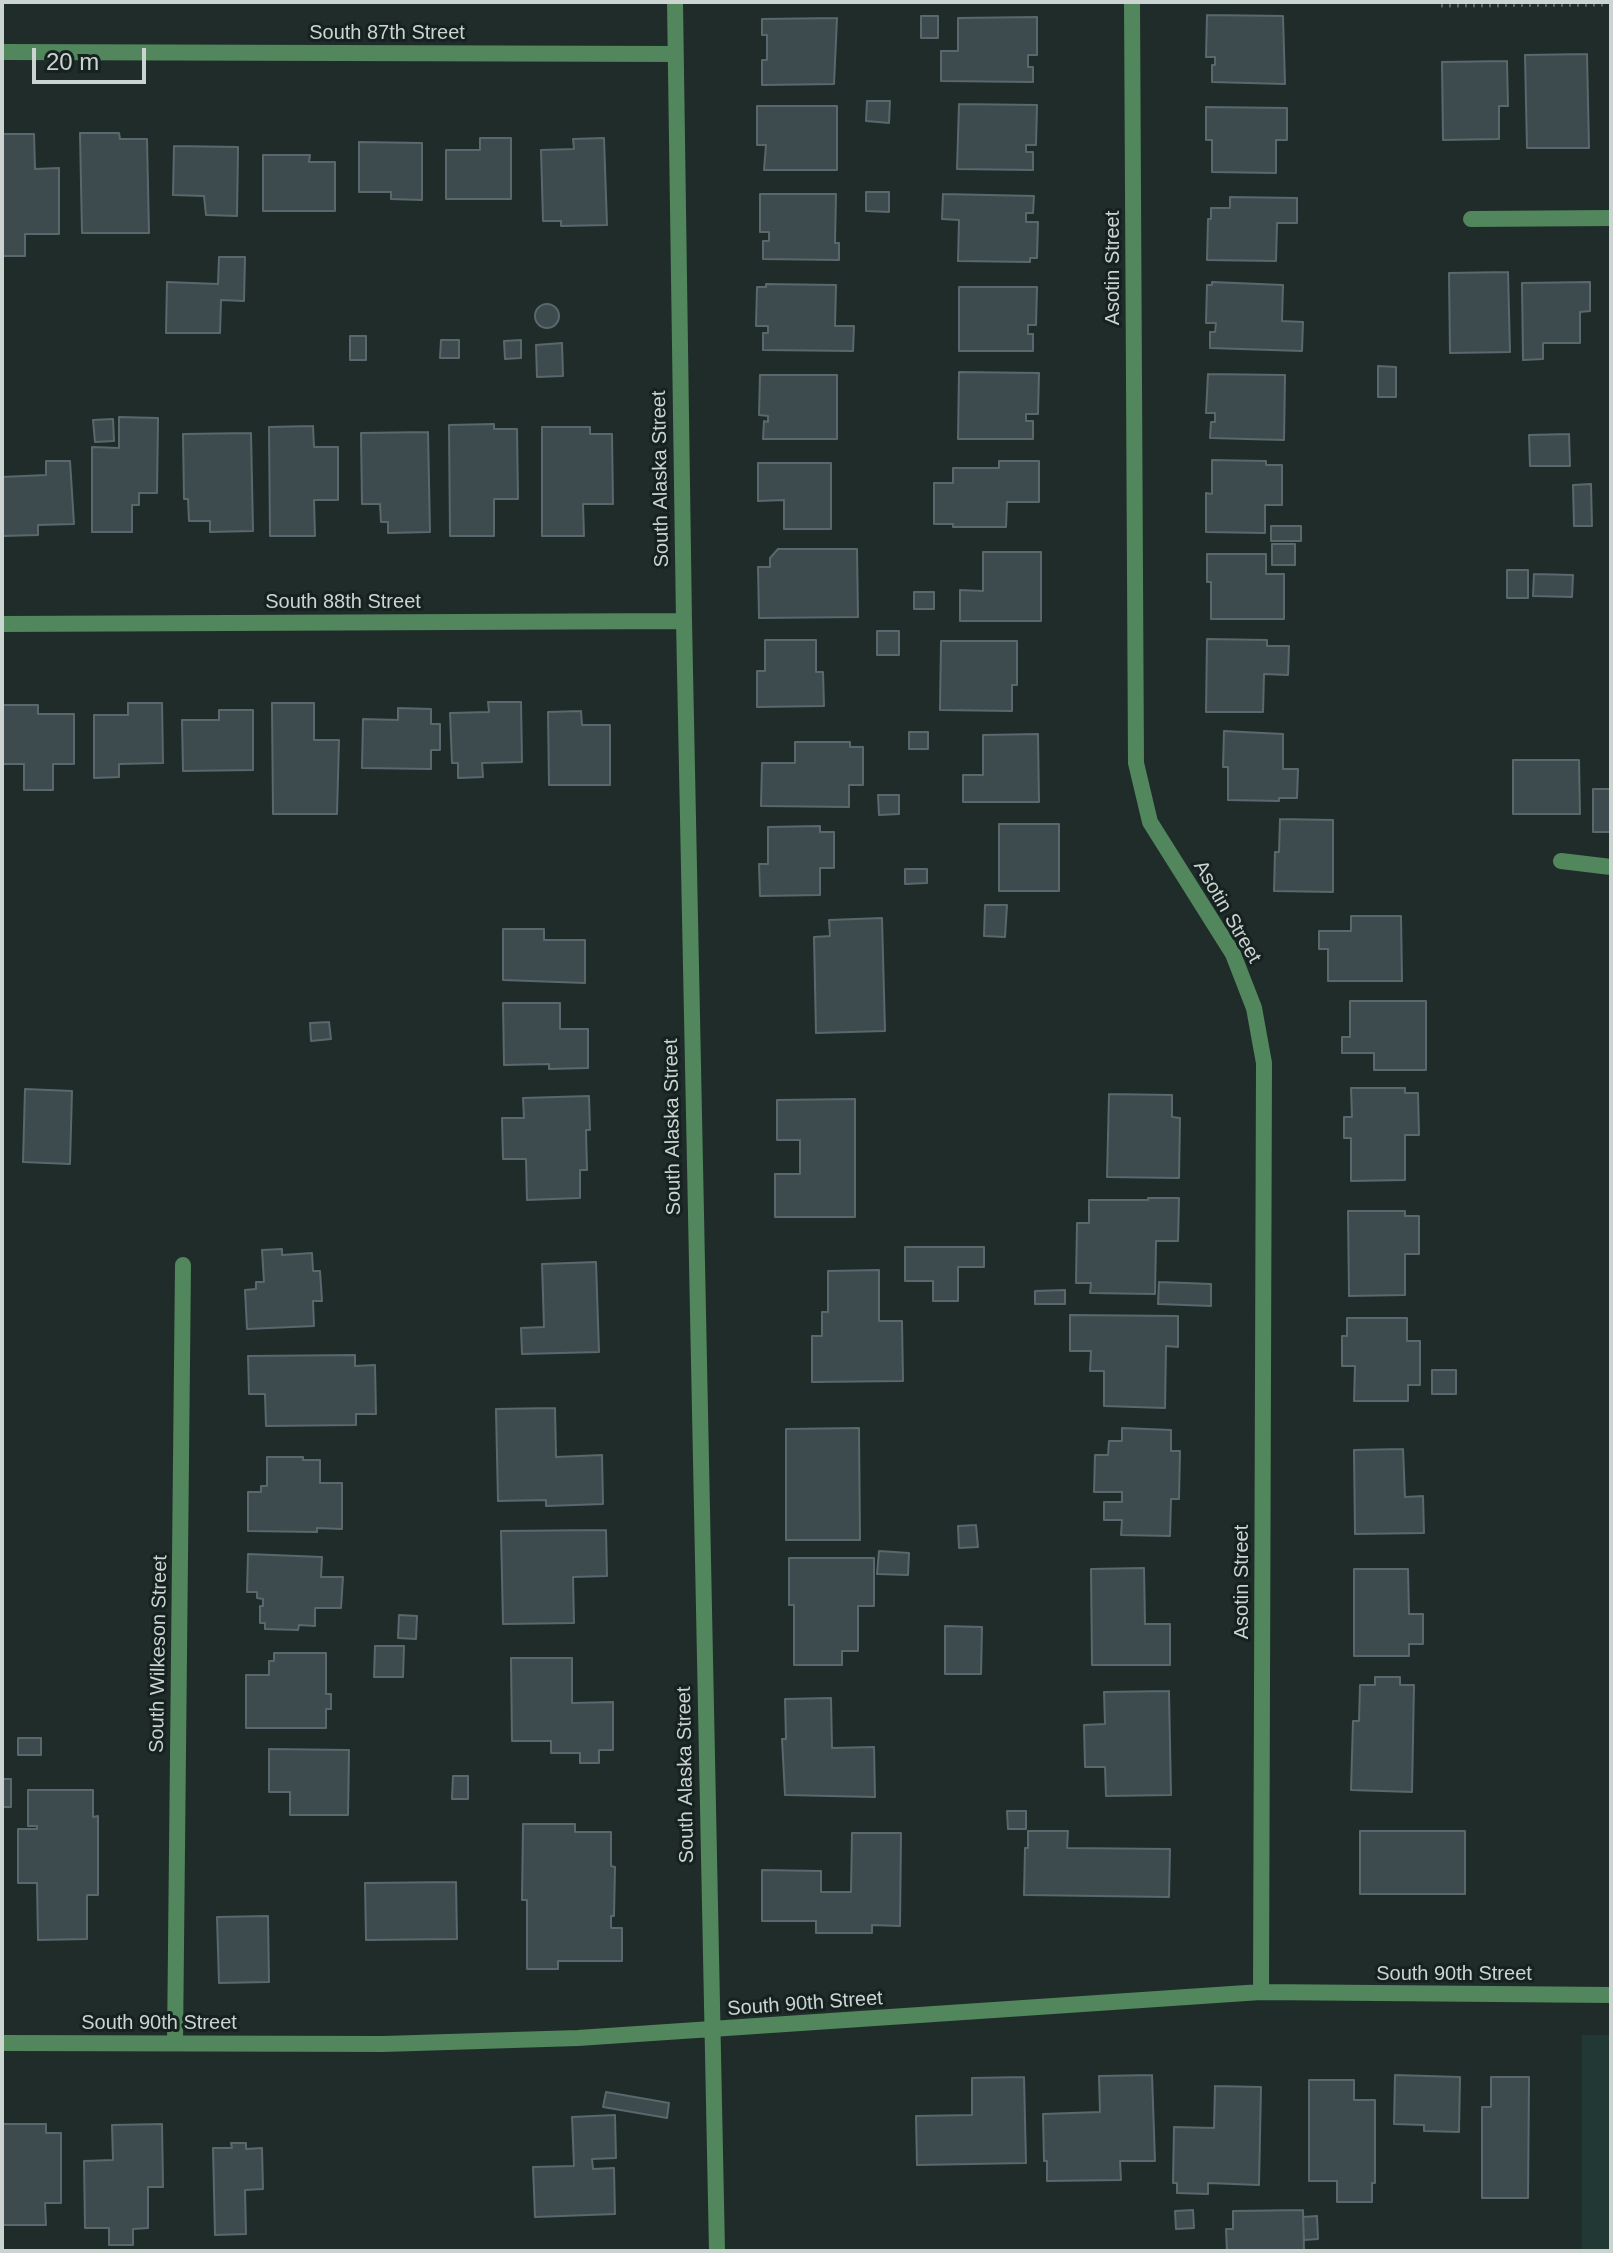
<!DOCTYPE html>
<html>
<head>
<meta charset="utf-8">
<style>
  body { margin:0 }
  #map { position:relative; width:1613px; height:2253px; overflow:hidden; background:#1f2c2a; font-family:Arial,sans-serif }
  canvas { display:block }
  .frame { position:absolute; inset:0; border:4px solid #ccd4d2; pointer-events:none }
  .scale { position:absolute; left:32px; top:48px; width:114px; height:36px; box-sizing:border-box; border:4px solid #ccd4d2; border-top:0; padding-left:10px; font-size:24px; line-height:28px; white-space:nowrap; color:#ccd4d2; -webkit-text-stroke:6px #152220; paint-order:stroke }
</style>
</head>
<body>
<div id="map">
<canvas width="1613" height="2253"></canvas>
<div class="frame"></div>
<div class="scale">20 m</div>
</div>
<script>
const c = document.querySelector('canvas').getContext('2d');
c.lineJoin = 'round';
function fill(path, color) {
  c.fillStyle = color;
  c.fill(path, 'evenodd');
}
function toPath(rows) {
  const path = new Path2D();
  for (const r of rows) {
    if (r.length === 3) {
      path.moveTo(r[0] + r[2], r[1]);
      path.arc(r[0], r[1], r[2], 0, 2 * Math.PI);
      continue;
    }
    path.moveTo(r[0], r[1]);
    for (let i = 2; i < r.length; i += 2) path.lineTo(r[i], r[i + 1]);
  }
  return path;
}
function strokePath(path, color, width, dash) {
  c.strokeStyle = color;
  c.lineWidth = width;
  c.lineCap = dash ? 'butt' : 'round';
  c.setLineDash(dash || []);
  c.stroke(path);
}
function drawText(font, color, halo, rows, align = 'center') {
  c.font = font + ' Arial,sans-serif';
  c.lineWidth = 6;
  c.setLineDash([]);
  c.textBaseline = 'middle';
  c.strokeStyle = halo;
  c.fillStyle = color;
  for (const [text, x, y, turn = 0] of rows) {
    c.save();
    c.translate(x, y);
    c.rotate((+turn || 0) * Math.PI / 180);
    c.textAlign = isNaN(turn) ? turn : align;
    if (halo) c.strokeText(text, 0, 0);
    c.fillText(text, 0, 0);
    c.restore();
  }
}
fill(toPath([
  [1582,2035,1611,2035,1611,2251,1582,2251]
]), '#223834');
const building = toPath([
  [1207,15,1283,16,1285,84,1212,82,1212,65,1215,65,1215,57,1206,57,1207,15],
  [921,16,938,16,938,38,921,38,921,16],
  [1037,17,1037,55,1028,55,1028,67,1033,67,1033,82,941,81,941,51,958,51,958,18,1037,17],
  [837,18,834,84,762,85,762,60,767,60,767,35,762,35,762,19,837,18],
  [1587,54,1589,148,1527,148,1525,55,1587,54],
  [1507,61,1508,106,1499,106,1499,139,1443,140,1442,62,1507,61],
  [867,101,890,101,889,123,866,121,867,101],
  [959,104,1037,105,1036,145,1026,145,1026,152,1033,152,1033,170,957,169,959,104],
  [757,106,837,106,837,170,764,170,766,145,757,145,757,106],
  [1206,107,1287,108,1287,140,1276,140,1276,173,1212,172,1212,140,1206,140,1206,107],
  [80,133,119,133,120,139,147,139,149,233,82,233,80,133],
  [2,134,34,134,35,169,59,168,59,234,25,234,25,256,2,256,2,134],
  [480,138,511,138,511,199,446,199,446,150,480,150,480,138],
  [604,138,607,225,561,226,561,221,543,221,541,150,574,149,573,139,604,138],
  [359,142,422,143,422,200,391,199,391,192,359,192,359,142],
  [174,146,238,147,237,216,206,215,204,196,173,195,174,146],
  [263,155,310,155,309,162,335,162,335,211,263,211,263,155],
  [866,192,889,192,889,212,866,211,866,192],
  [760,194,836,194,835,243,839,243,839,260,763,259,763,241,769,241,769,232,760,232,760,194],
  [943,194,1034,196,1033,213,1026,213,1026,222,1038,222,1037,258,1030,258,1030,262,958,261,959,220,942,219,943,194],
  [1230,197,1297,198,1297,223,1277,223,1276,261,1207,260,1208,219,1211,219,1211,208,1230,208,1230,197],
  [219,257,245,257,244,301,221,300,220,333,166,333,167,282,218,284,219,257],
  [1508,272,1510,352,1450,353,1449,273,1508,272],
  [1212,282,1283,285,1282,321,1303,322,1302,351,1210,348,1210,332,1215,332,1216,323,1206,323,1207,285,1212,285,1212,282],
  [1590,282,1590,311,1580,312,1580,343,1543,343,1543,359,1523,360,1522,283,1590,282],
  [766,284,836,285,835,326,854,326,853,351,763,350,763,333,768,333,768,326,756,326,757,287,766,287,766,284],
  [959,287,1037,287,1036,325,1028,325,1028,334,1033,334,1033,351,959,351,959,287],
  [547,316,12],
  [350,336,366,336,366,360,350,360,350,336],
  [441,340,459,340,459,358,440,358,441,340],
  [521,340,521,358,505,359,504,341,521,340],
  [562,343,563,376,537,377,536,345,562,343],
  [1378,366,1396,367,1396,397,1378,397,1378,366],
  [959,372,1039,373,1038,414,1026,414,1026,421,1033,421,1033,439,958,439,959,372],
  [1208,374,1285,375,1284,440,1210,438,1211,422,1215,422,1215,413,1206,413,1208,374],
  [760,375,837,375,837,439,763,439,764,421,768,422,768,416,759,415,760,375],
  [119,417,158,418,157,493,139,493,139,505,132,505,132,532,92,532,92,447,119,448,119,417],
  [113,419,114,441,95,442,93,420,113,419],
  [494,424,494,429,517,429,518,499,494,499,494,536,450,536,449,425,494,424],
  [313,426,314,447,338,447,338,500,314,500,315,536,270,536,269,427,313,426],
  [542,427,590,427,590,434,612,434,613,504,583,504,584,536,542,536,542,427],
  [428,432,430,532,388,533,388,522,381,522,380,504,362,504,361,433,428,432],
  [251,433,253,531,210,532,210,521,189,521,188,499,184,499,183,434,251,433],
  [1569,434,1570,466,1530,466,1529,435,1569,434],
  [1212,460,1266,461,1266,465,1282,465,1282,505,1265,505,1265,533,1206,532,1206,493,1212,494,1212,460],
  [46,461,70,461,74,524,38,525,38,535,3,536,2,477,46,475,46,461],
  [999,461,1039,461,1039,502,1007,502,1006,527,953,527,953,524,934,524,934,483,953,483,953,468,999,468,999,461],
  [758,463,831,463,831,529,784,529,784,500,758,501,758,463],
  [1591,484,1592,526,1574,526,1573,485,1591,484],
  [1271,526,1301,526,1301,541,1271,541,1271,526],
  [1272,544,1295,544,1295,565,1272,565,1272,544],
  [778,549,857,549,858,617,759,618,758,567,770,567,770,558,778,549],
  [983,552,1041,552,1041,621,960,621,960,590,983,591,983,552],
  [1207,554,1266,554,1266,574,1284,574,1284,619,1211,619,1211,582,1207,582,1207,554],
  [1507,570,1528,570,1528,598,1507,598,1507,570],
  [1534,574,1573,575,1572,597,1533,596,1534,574],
  [914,592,934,592,934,609,914,609,914,592],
  [877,631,899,631,899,655,877,655,877,631],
  [1207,639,1267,640,1267,646,1289,646,1288,675,1264,674,1263,712,1206,712,1207,639],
  [765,640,816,640,816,672,823,672,824,706,757,707,757,671,765,671,765,640],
  [941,641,1017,641,1017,685,1012,685,1012,711,940,710,941,641],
  [488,702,521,702,522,762,482,763,483,777,458,778,458,763,452,763,450,713,489,712,488,702],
  [128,703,162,703,163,763,119,764,119,777,94,778,94,715,128,715,128,703],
  [272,703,314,703,314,740,339,740,337,814,273,814,272,703],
  [2,705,38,705,38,714,74,714,74,764,53,764,53,790,24,790,24,764,2,764,2,705],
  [398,708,431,709,431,724,440,724,440,750,431,750,431,769,362,768,363,719,398,720,398,708],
  [219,710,253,710,253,770,183,771,182,720,219,720,219,710],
  [581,711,582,725,610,725,610,785,549,785,548,712,581,711],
  [1224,731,1283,734,1283,769,1298,769,1297,798,1279,798,1279,801,1228,800,1228,767,1223,767,1224,731],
  [909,732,928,732,928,749,909,749,909,732],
  [1038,734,1039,802,963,802,963,775,983,775,983,735,1038,734],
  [795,742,850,742,850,747,863,747,863,785,849,785,849,807,761,806,762,763,795,763,795,742],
  [1513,760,1579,760,1580,814,1513,814,1513,760],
  [1593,789,1611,789,1611,832,1593,832,1593,789],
  [878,795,899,795,899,814,879,815,878,795],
  [1280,819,1333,820,1333,892,1274,891,1275,852,1279,852,1280,819],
  [999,824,1059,824,1059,891,999,891,999,824],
  [820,826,820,832,834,832,834,868,820,868,820,895,760,896,759,864,768,864,768,827,820,826],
  [905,869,927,869,927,883,905,884,905,869],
  [985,905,1007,905,1005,937,984,936,985,905],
  [1351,916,1401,916,1402,981,1328,981,1328,949,1319,949,1319,931,1351,931,1351,916],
  [882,918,885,1031,816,1033,814,937,830,936,829,920,882,918],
  [503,929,544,929,544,940,585,940,585,983,503,980,503,929],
  [1350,1001,1426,1001,1426,1070,1374,1070,1374,1053,1342,1053,1342,1037,1350,1037,1350,1001],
  [503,1003,560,1003,560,1029,588,1029,588,1068,549,1069,549,1064,504,1065,503,1003],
  [329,1022,331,1039,311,1041,310,1023,329,1022],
  [1351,1088,1405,1088,1405,1093,1418,1093,1419,1135,1405,1135,1405,1180,1351,1181,1351,1138,1344,1138,1344,1117,1352,1117,1351,1088],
  [25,1089,72,1091,70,1164,23,1162,25,1089],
  [1109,1094,1172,1095,1172,1117,1180,1118,1179,1178,1107,1177,1109,1094],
  [589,1096,590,1130,586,1130,587,1170,580,1170,580,1198,527,1200,526,1159,503,1159,502,1118,524,1118,523,1098,589,1096],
  [855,1099,855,1217,775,1217,775,1174,800,1174,800,1140,777,1140,777,1100,855,1099],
  [1148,1198,1179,1198,1178,1241,1156,1241,1155,1294,1090,1293,1091,1283,1076,1283,1077,1223,1089,1223,1089,1200,1148,1200,1148,1198],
  [1348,1211,1405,1211,1405,1216,1419,1216,1419,1254,1405,1254,1405,1295,1349,1296,1348,1211],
  [905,1247,984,1247,984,1267,958,1267,958,1301,933,1301,933,1281,905,1281,905,1247],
  [282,1249,282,1255,312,1253,313,1271,320,1271,322,1301,313,1301,314,1326,247,1329,245,1290,256,1289,256,1282,264,1282,262,1250,282,1249],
  [596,1262,599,1352,522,1354,521,1328,544,1327,542,1264,596,1262],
  [879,1270,879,1321,902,1321,903,1381,812,1382,812,1336,822,1336,822,1312,828,1312,828,1271,879,1270],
  [1159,1282,1211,1284,1211,1306,1158,1304,1159,1282],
  [1065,1290,1065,1304,1035,1304,1035,1291,1065,1290],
  [1070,1315,1178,1316,1178,1347,1166,1346,1165,1408,1104,1406,1104,1371,1090,1371,1091,1351,1070,1351,1070,1315],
  [1347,1318,1407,1318,1407,1341,1420,1341,1420,1385,1408,1385,1408,1401,1354,1401,1355,1366,1342,1366,1342,1336,1347,1336,1347,1318],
  [355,1355,355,1366,375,1365,376,1414,356,1414,356,1425,266,1426,265,1394,249,1394,248,1356,355,1355],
  [1432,1370,1456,1370,1456,1394,1432,1394,1432,1370],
  [555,1408,556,1457,602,1455,603,1504,546,1506,546,1500,498,1501,496,1409,555,1408],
  [859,1428,860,1540,786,1540,786,1429,859,1428],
  [1122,1428,1171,1430,1171,1451,1180,1451,1179,1499,1171,1499,1170,1536,1121,1535,1122,1520,1104,1520,1104,1502,1122,1502,1122,1492,1094,1492,1095,1455,1108,1455,1109,1441,1122,1441,1122,1428],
  [1403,1449,1405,1497,1423,1496,1424,1533,1355,1534,1354,1450,1403,1449],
  [267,1457,303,1457,303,1460,320,1460,320,1483,342,1483,342,1529,317,1528,317,1532,248,1531,248,1492,261,1492,261,1486,267,1486,267,1457],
  [976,1525,978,1547,959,1548,958,1526,976,1525],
  [606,1530,607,1576,573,1577,574,1623,503,1624,501,1531,606,1530],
  [879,1551,909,1553,908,1575,877,1574,879,1551],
  [248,1554,322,1557,321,1577,343,1577,341,1608,315,1608,315,1626,299,1625,298,1630,265,1629,265,1623,260,1623,260,1606,263,1606,263,1599,257,1598,257,1592,247,1592,248,1554],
  [789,1558,874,1558,874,1606,858,1606,858,1651,842,1651,842,1665,794,1665,794,1605,789,1605,789,1558],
  [1144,1568,1145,1624,1170,1624,1170,1665,1092,1665,1091,1569,1144,1568],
  [1354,1569,1408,1569,1409,1614,1423,1614,1423,1644,1409,1644,1409,1656,1354,1656,1354,1569],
  [399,1615,417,1616,416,1639,398,1638,399,1615],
  [945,1626,982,1627,981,1674,945,1674,945,1626],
  [375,1646,404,1646,403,1677,374,1677,375,1646],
  [274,1653,326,1653,326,1694,331,1694,331,1709,326,1709,326,1728,246,1728,246,1675,269,1675,269,1661,274,1661,274,1653],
  [511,1658,572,1658,572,1703,613,1702,613,1750,599,1750,599,1763,580,1763,580,1753,551,1753,551,1741,512,1741,511,1658],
  [1375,1677,1400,1677,1400,1685,1414,1685,1412,1792,1351,1790,1353,1721,1359,1721,1360,1685,1375,1685,1375,1677],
  [1169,1691,1171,1795,1106,1796,1105,1767,1085,1767,1084,1725,1105,1724,1104,1692,1169,1691],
  [831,1698,832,1748,874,1747,875,1797,785,1795,782,1739,786,1739,785,1699,831,1698],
  [18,1738,41,1738,41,1755,18,1755,18,1738],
  [269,1749,349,1750,348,1815,290,1815,290,1792,269,1792,269,1749],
  [453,1776,468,1776,468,1799,452,1799,453,1776],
  [2,1779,11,1779,11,1807,2,1807,2,1779],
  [28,1790,93,1790,93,1817,98,1816,98,1895,87,1895,87,1939,38,1940,37,1883,18,1883,18,1829,37,1829,37,1826,28,1826,28,1790],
  [1007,1811,1026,1811,1026,1829,1008,1829,1007,1811],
  [523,1824,575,1824,575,1832,611,1832,611,1866,615,1867,614,1916,611,1916,611,1928,622,1928,622,1961,558,1961,558,1969,527,1969,527,1900,522,1900,523,1824],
  [1028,1831,1068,1831,1067,1848,1170,1849,1169,1897,1024,1895,1025,1848,1028,1848,1028,1831],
  [1360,1831,1465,1831,1465,1894,1360,1894,1360,1831],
  [852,1833,901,1833,900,1926,872,1925,872,1933,816,1933,816,1921,762,1921,762,1870,821,1871,821,1892,851,1892,852,1833],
  [456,1882,457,1939,366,1940,365,1883,456,1882],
  [268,1916,269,1982,219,1983,217,1917,268,1916],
  [1152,2075,1155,2161,1120,2161,1121,2180,1047,2181,1047,2161,1044,2161,1043,2114,1100,2112,1099,2076,1152,2075],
  [1395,2075,1460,2077,1459,2132,1424,2131,1424,2125,1394,2124,1395,2075],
  [1024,2077,1026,2163,917,2165,916,2116,972,2115,972,2078,1024,2077],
  [1491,2077,1529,2077,1528,2198,1482,2198,1482,2107,1491,2107,1491,2077],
  [1309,2080,1354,2080,1354,2100,1375,2100,1375,2183,1372,2183,1372,2202,1337,2202,1337,2181,1309,2181,1309,2080],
  [1215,2086,1261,2087,1259,2185,1208,2183,1208,2194,1177,2193,1177,2183,1173,2183,1174,2127,1214,2128,1215,2086],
  [606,2092,669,2103,667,2118,603,2107,606,2092],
  [615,2115,616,2158,592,2159,593,2169,614,2168,615,2214,535,2217,533,2167,574,2166,572,2117,615,2115],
  [2,2124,46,2124,46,2133,61,2133,61,2203,45,2203,46,2225,2,2225,2,2124],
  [162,2124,163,2187,148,2187,148,2228,133,2229,133,2245,109,2245,109,2228,85,2228,84,2161,113,2160,112,2125,162,2124],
  [231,2143,246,2143,246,2149,262,2148,263,2189,245,2190,246,2234,215,2235,213,2148,232,2148,231,2143],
  [1193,2210,1194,2228,1176,2229,1175,2211,1193,2210],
  [1303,2210,1304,2251,1227,2251,1226,2229,1233,2229,1233,2211,1303,2210],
  [1317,2216,1318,2239,1304,2240,1303,2217,1317,2216]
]);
fill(building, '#3d4b4f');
strokePath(building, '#59686c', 2);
strokePath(toPath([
  [1441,5,1611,4]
]), '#5b6765', 5, [2, 6]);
strokePath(toPath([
  [1471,219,1611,218],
  [1561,861,1611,867]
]), '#52865c', 16);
strokePath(toPath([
  [675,2,684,621,717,2251],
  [1132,2,1136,763,1150,822,1233,954,1254,1008,1264,1063,1261,1992],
  [2,52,675,54],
  [2,624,684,621],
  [2,2043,383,2044,578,2038,1261,1992,1611,1995],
  [175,2043,183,1265]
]), '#52865c', 16);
drawText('20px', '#ccd4d2', '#152220', [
  ["South 87th Street",387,33],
  ["Asotin Street",1113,268,-90],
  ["South Alaska Street",661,479,-91],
  ["South 88th Street",343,602],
  ["Asotin Street",1227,912,60],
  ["South Alaska Street",673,1127,-91],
  ["Asotin Street",1242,1582,-90],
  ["South Wilkeson Street",159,1654,-89],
  ["South Alaska Street",686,1775,-91],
  ["South 90th Street",1454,1974],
  ["South 90th Street",805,2004,-4],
  ["South 90th Street",159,2023]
]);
</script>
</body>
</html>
